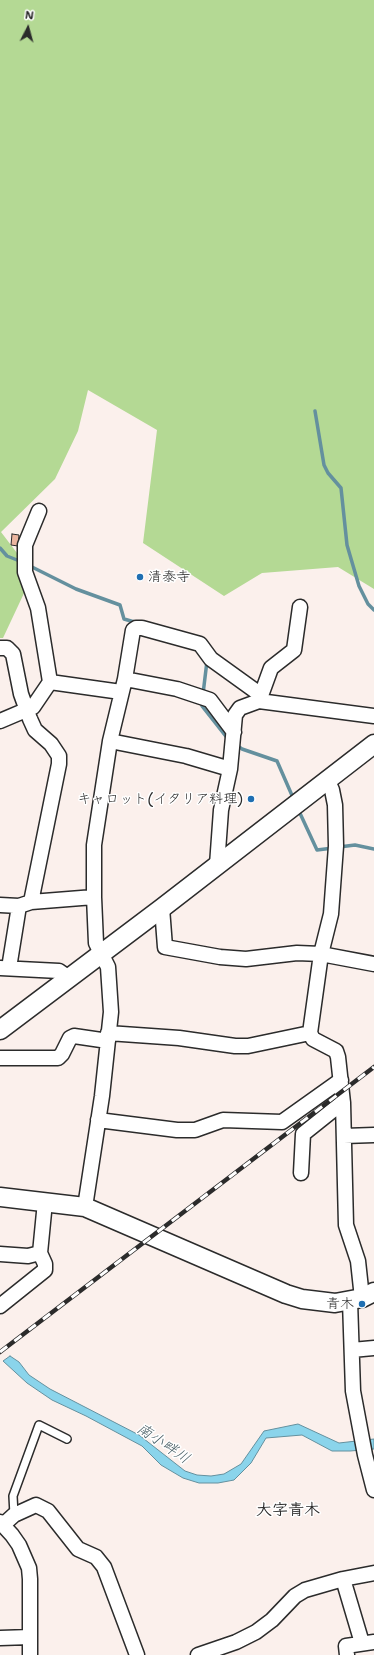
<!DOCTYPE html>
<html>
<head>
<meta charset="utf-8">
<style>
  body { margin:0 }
  #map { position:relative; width:374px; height:1655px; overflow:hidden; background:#fbf0ec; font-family:"Shantell Sans",sans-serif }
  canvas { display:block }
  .north { position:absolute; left:8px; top:8px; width:40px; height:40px; -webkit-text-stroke:3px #fff; paint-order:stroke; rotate:6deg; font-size:11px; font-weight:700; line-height:16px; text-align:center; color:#2b2b2b }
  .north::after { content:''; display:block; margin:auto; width:14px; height:18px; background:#2b2b2b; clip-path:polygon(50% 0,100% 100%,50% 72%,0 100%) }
</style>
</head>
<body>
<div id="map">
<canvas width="374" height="1655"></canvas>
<div class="north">N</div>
</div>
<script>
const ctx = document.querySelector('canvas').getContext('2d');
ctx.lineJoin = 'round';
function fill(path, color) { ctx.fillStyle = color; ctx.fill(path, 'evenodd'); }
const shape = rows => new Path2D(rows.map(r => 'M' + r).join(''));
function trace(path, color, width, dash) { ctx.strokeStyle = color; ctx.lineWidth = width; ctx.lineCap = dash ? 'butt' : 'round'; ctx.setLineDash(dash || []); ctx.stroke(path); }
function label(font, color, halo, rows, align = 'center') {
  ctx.font = font + ' "Shantell Sans","Klee One",sans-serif'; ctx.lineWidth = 3; ctx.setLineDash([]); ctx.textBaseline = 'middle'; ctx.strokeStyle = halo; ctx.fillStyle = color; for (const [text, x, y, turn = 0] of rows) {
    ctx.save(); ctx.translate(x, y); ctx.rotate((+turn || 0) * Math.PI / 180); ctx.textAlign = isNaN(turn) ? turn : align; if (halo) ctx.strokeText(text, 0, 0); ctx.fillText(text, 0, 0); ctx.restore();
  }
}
const green = shape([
  [0,0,374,0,374,589,338,567,262,573,224,596,143,543,157,430,88,390,78,431,55,479,1,532,33,574,3,638,0,638]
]);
const water = shape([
  [10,1356,19,1362,29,1375,50,1389,139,1435,185,1471,197,1475,211,1476,224,1474,241,1464,264,1431,298,1424,339,1443,374,1439,374,1449,350,1451,332,1451,302,1435,266,1438,251,1463,234,1480,218,1483,199,1483,183,1478,161,1465,142,1446,86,1416,52,1400,27,1383,3,1361,10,1356]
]);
const shadow = shape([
  [13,535,22,537,20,546,12,544]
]);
const stream = shape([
  [315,411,324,465,328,473,341,488,347,545,359,586,368,604,374,610],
  [0,548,7,556,22,562],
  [28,565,76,589,120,605,124,619,138,623],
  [203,694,207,661],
  [203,701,202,706,228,739],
  [237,745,242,749,277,761,294,800],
  [298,809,317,850,333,848],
  [339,847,355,845,374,849]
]);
const building = shape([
  [12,534,19,535,18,546,11,545,12,534]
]);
const service = shape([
  [14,1515,13,1496,39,1425,67,1439]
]);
const minor = shape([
  [39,511,25,545,25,572,38,608,50,682,121,692],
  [0,648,7,648,13,654,21,694,30,719,35,730,51,744,59,756,59,764,31,902],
  [125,679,177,689,210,700,234,732],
  [259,701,374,716],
  [0,721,33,707,50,682],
  [110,741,186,756,230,769],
  [327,779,332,790,335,805,336,846,331,914,321,954,310,1033,313,1039,336,1051,338,1057,343,1103,346,1225,358,1261,362,1298],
  [217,865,221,810,230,769,235,715,240,708,259,701,271,668,294,650,300,607],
  [0,905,19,906,31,902,94,897],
  [162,908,165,947,220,957,246,959,297,953,321,954,374,964],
  [0,968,59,971,69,978],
  [9,968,19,906],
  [108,1033,179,1038,235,1046,248,1046,310,1033],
  [0,1058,58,1058,62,1054,70,1038,74,1036,108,1041],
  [98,1120,177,1130,195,1130,223,1120,282,1122,341,1080],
  [344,1136,374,1135],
  [301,1173,303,1134,343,1102],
  [85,1207,102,1096,111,1012,108,967,96,943,94,897,94,845,110,741,125,679,133,630,136,628,142,628,200,644,211,659,261,695],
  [0,1254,28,1256,40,1253],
  [350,1301,353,1391,365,1455,374,1490],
  [0,1306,45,1270,45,1264,40,1253,45,1202],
  [352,1350,374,1348],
  [0,1522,12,1535,19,1545,29,1568,30,1579,30,1655],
  [3,1525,14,1515,36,1505,48,1511,78,1549,96,1557,104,1567,137,1655],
  [343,1579,362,1643],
  [0,1638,30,1637],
  [198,1655,236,1642,256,1632,272,1620,295,1596,305,1590,343,1579,374,1573],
  [347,1655,346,1646,374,1642]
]);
const tertiary = shape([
  [0,1030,162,908,374,744],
  [0,1197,85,1207,286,1294,302,1299,335,1303,362,1298,374,1292]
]);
const rail = shape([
  [0,1352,374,1067]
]);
const markers = [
  [140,577,4,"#1f6fb2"],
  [251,799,4,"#1f6fb2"],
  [362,1304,4,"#1f6fb2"]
];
const poiNames = [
  ["清泰寺",148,577,"left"],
  ["キャロット(イタリア料理)",243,799],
  ["青木",354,1304]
];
const waterNames = [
  ["南小畔川",163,1444,34]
];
const quarterNames = [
  ["大字青木",288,1511]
];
fill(green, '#b4d994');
fill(water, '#8ad4eb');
trace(water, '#64909e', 1);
fill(shadow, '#0003');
trace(stream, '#64909e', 3.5);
fill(building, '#ebb5a0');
trace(building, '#2b2b2b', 1);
trace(service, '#2b2b2b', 10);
trace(minor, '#2b2b2b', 17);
trace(tertiary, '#2b2b2b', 21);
trace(service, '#fff', 7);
trace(minor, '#fff', 14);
trace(tertiary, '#fff', 18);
trace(rail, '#2b2b2b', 4.5);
trace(rail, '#fff', 3, [9]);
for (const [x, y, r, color] of markers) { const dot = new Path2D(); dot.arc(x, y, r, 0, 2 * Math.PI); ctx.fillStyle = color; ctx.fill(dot); trace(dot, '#fff', 1.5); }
label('14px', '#2b2b2b', '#fff', poiNames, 'right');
label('italic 15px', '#485e65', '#fff', waterNames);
label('bold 16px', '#2b2b2b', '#fff', quarterNames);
</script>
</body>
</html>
